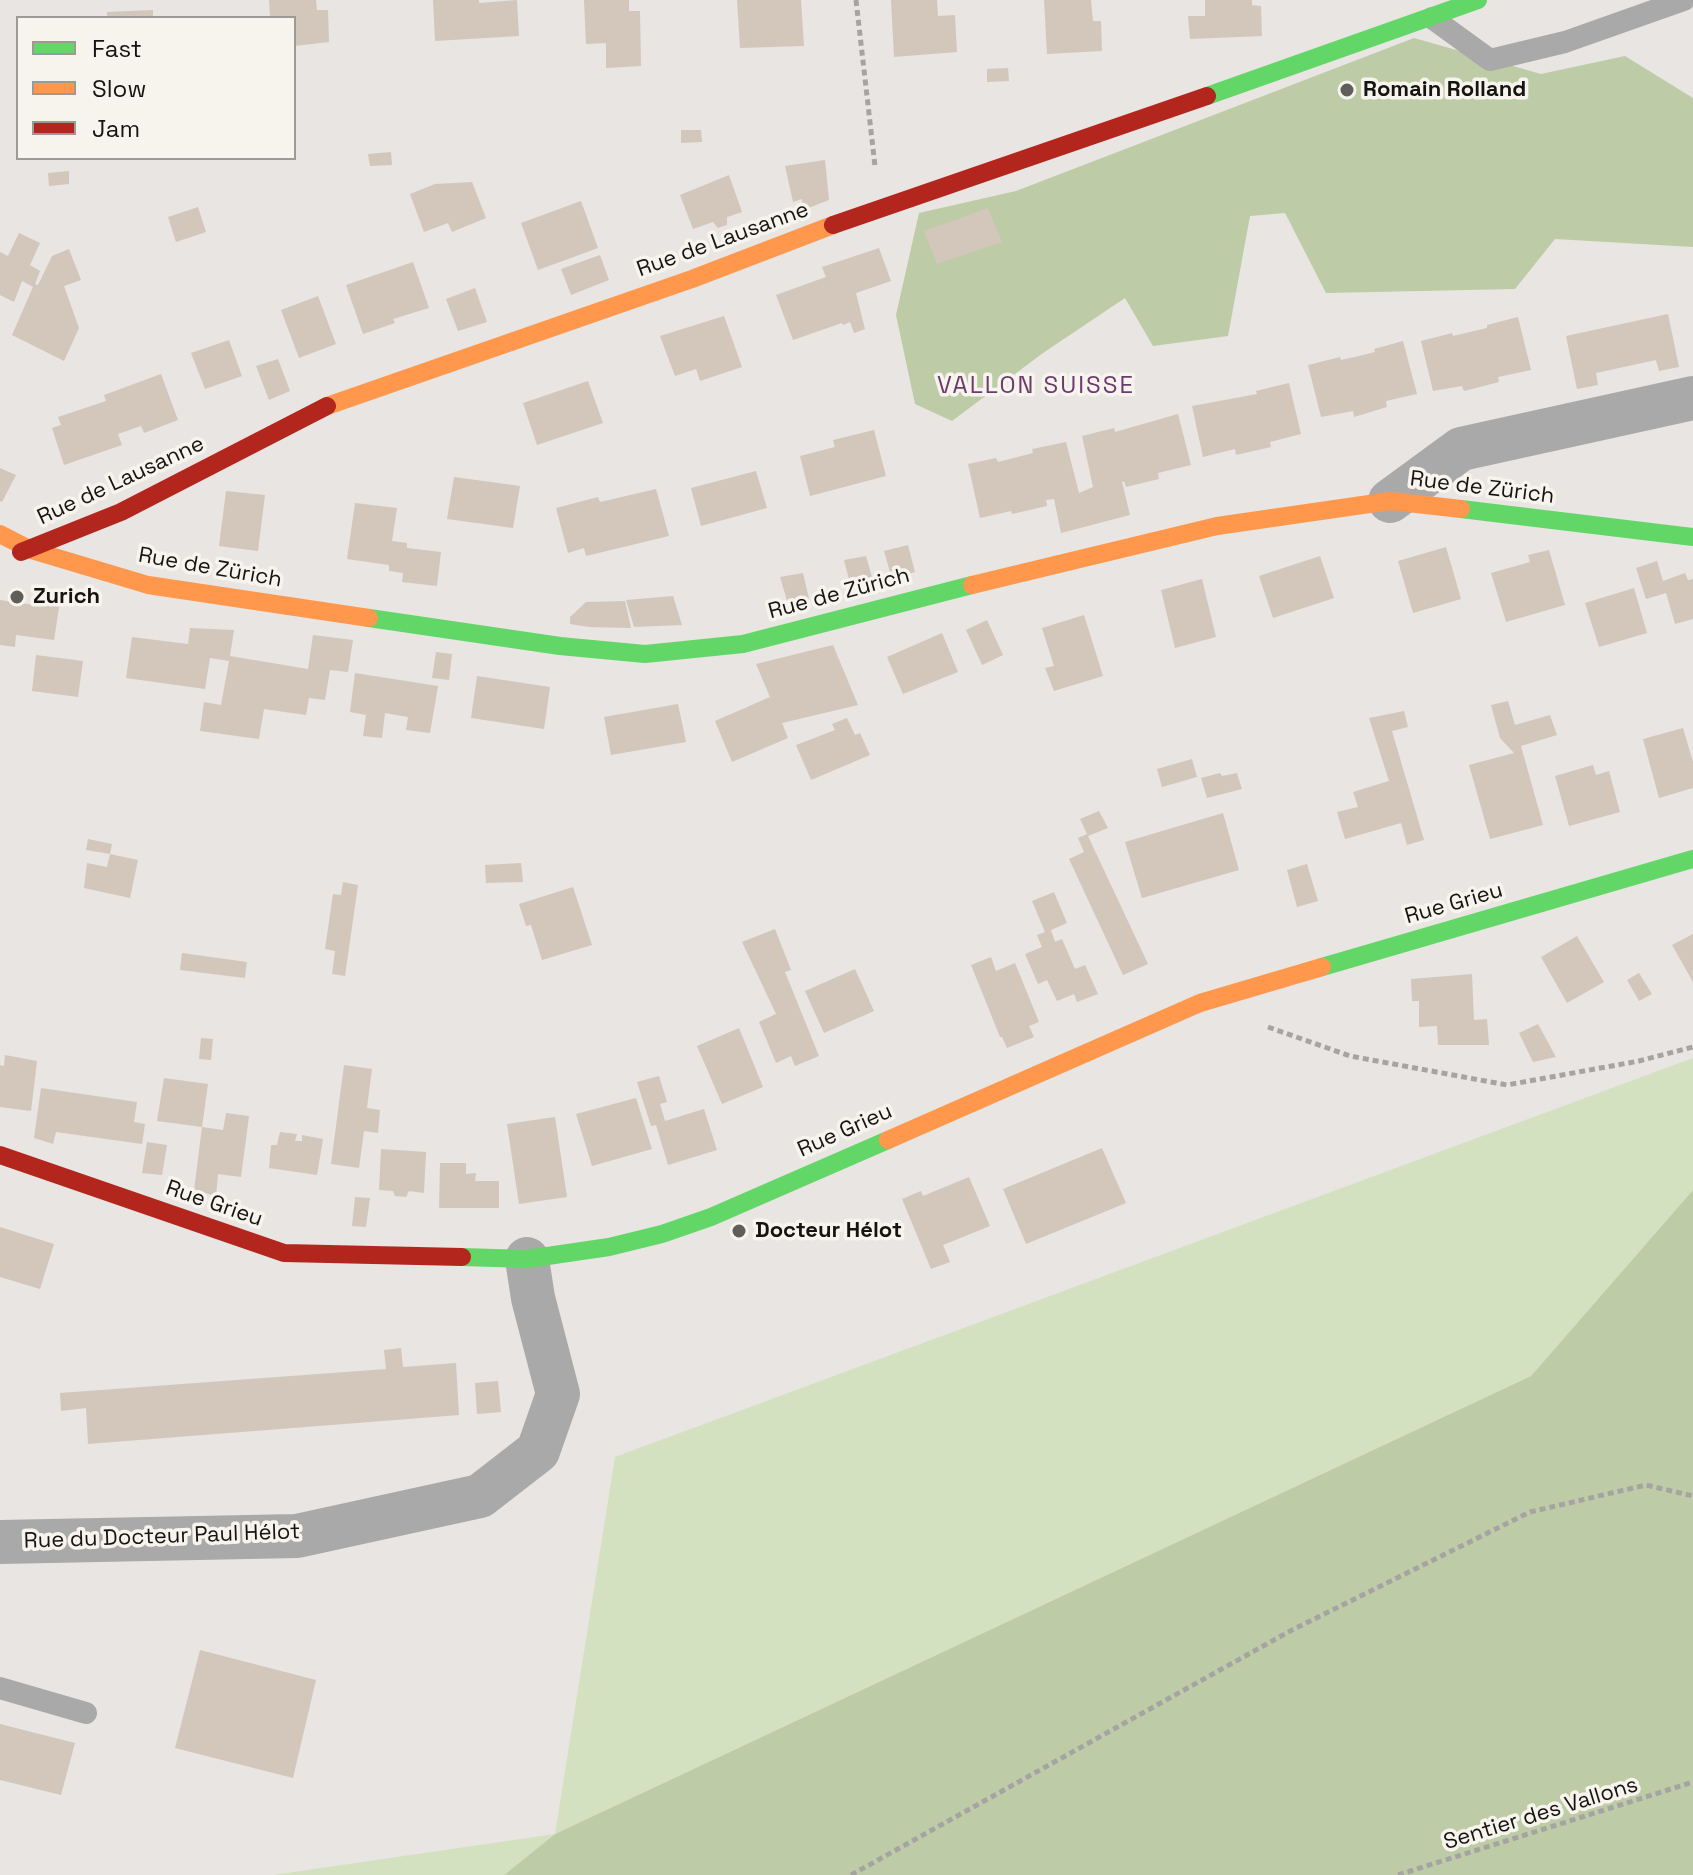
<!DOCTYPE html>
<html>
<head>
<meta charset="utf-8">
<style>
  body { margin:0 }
  #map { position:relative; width:1693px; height:1875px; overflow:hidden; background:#e8e5e2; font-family:"Space Grotesk",sans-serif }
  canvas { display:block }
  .legend { position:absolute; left:16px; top:16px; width:280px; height:144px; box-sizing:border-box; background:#f7f3ed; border:2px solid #9d9a95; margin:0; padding:10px 14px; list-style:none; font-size:24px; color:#161412 }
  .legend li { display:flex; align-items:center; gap:16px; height:40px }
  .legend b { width:40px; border:2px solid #9d9a95 }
</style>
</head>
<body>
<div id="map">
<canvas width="1693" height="1875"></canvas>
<ul class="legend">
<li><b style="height:10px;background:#63d668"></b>Fast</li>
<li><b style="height:10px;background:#ff974d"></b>Slow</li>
<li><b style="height:10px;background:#b3261e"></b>Jam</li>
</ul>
</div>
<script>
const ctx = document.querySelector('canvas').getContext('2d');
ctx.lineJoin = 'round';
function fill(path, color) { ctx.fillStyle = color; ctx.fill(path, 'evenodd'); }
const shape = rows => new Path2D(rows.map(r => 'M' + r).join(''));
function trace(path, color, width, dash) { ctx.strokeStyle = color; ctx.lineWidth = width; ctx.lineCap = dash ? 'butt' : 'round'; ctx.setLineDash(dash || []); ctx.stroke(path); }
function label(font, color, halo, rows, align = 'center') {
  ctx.font = font + ' "Space Grotesk",sans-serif'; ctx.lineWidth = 7; ctx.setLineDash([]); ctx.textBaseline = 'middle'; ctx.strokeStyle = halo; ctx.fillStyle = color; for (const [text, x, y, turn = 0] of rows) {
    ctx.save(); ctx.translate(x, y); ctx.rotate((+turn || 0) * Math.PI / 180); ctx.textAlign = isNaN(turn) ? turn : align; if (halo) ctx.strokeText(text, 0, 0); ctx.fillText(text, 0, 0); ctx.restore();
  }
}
const green = shape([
  [1693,1058,1693,1190,1531,1376,555,1834,504,1875,273,1875,555,1834,615,1457]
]);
const forest = shape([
  [1414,38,1541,74,1625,56,1693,98,1693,247,1555,239,1515,289,1326,293,1285,213,1250,216,1228,336,1153,346,1125,298,1043,353,952,421,915,404,896,315,919,213,1016,191],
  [1693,1190,1693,1875,504,1875,555,1834,1531,1376]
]);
const building = shape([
  [269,0,316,0,317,10,328,10,329,42,294,46,294,18,270,18],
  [433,0,479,0,479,3,517,0,519,36,435,41],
  [584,0,629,0,629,11,640,11,641,66,606,68,606,43,586,44],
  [737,0,801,0,804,46,740,48],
  [891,0,937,0,938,16,955,15,957,52,894,57],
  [1044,0,1091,0,1093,21,1101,21,1102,51,1047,54],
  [1205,0,1252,0,1252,5,1261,6,1262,36,1190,39,1188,16,1205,16],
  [153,10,153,18,107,18,107,12],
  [1008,68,1009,81,987,82,987,69],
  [681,130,701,130,702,142,681,143],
  [391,152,392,165,370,166,368,154],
  [825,160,829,200,803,210,802,199,793,202,785,166],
  [69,171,69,184,49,186,48,173],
  [729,175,742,212,727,217,727,225,718,228,713,222,693,229,680,195],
  [472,182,486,218,452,232,448,223,424,232,410,194,435,184],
  [581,201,598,248,538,270,521,223],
  [198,207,206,232,176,242,168,217],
  [988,208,1002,242,937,264,924,231],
  [19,233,40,243,30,265,40,271,35,284,38,285,52,256,69,249,81,280,64,286,79,328,64,361,12,335,33,287,22,281,14,302,0,295,0,252,8,256],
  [879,248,891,281,856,293,865,329,854,333,850,322,843,325,842,323,793,340,776,295,826,277,822,267],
  [600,255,609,280,571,295,561,269],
  [413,262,429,308,393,319,395,323,363,334,346,285],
  [475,288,487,322,458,331,446,299],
  [318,296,336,344,299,358,281,310],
  [1668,314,1679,367,1659,371,1656,360,1596,373,1598,385,1577,389,1566,336],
  [724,316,742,367,700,381,696,369,675,376,660,336],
  [1518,317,1531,370,1498,377,1499,382,1464,391,1462,386,1433,391,1421,341,1452,333,1453,336,1487,328,1487,325],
  [229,340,242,376,205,389,191,353],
  [1403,341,1417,394,1386,401,1387,407,1354,417,1353,411,1321,417,1308,365,1340,357,1341,360,1359,356,1375,352,1374,349],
  [278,359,290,391,269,400,256,366],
  [161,374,178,420,144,433,141,426,118,434,122,445,64,465,52,428,61,425,58,417,106,401,104,395],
  [588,381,603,423,537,445,523,403],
  [1289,383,1301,434,1270,442,1271,447,1236,455,1235,449,1203,457,1192,406,1257,394,1256,391],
  [1178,414,1191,465,1158,473,1159,479,1126,487,1124,481,1122,482,1130,515,1061,533,1054,499,1046,500,1047,506,1012,514,1011,511,980,518,968,464,996,458,998,462,1033,453,1032,449,1066,442,1079,493,1093,487,1082,436,1114,428,1115,432],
  [874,430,886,476,810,496,800,456,835,447,833,440],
  [0,468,16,475,2,502,0,501],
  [756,471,767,508,701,526,691,488],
  [454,477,520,486,513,528,447,519],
  [656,489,669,536,586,556,584,548,568,553,556,508,598,497,600,502],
  [226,491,265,495,258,551,219,546],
  [355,503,397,508,392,541,407,543,407,548,441,552,437,586,402,582,403,573,389,571,389,565,347,559],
  [908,545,915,572,892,579,884,551],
  [1446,547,1461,599,1413,613,1398,561],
  [1549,550,1565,605,1506,622,1491,573,1530,562,1528,555],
  [866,556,874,584,852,591,844,560],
  [1320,556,1334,598,1273,618,1259,576],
  [1657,561,1663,581,1685,573,1688,580,1693,579,1693,619,1675,624,1666,593,1646,599,1636,568],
  [803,573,810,603,789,607,780,577],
  [1202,579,1216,637,1175,648,1161,590],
  [1634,588,1647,633,1599,647,1585,603],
  [673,596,682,625,634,627,626,600],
  [42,599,60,601,54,640,16,635,15,647,0,645,0,600,41,606],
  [625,601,631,628,589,627,570,624,570,617,586,602],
  [1084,615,1103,676,1054,691,1045,668,1054,666,1042,628],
  [987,620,1003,655,982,665,966,630],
  [190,628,234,630,230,656,308,669,313,635,353,640,348,672,330,670,325,700,309,698,306,715,264,709,259,739,200,731,204,702,221,705,229,661,210,658,205,689,126,678,132,637,188,644],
  [942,633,958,672,903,694,887,657],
  [833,645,858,705,782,723,788,738,732,762,715,721,770,697,756,664],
  [436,652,452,654,449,680,432,678],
  [36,655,83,661,78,697,32,691],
  [355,673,438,686,430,733,406,730,408,717,385,713,382,738,363,736,366,715,350,712],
  [477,676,550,687,544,729,471,718],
  [1508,701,1515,725,1550,715,1557,735,1521,746,1543,825,1490,839,1469,765,1514,753,1500,738,1491,705],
  [678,704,686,742,611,755,604,717],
  [1404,711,1408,727,1392,731,1424,840,1407,845,1401,823,1345,839,1337,812,1358,807,1353,792,1389,781,1369,718],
  [847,718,855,735,860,733,870,755,811,780,796,745,835,730,832,724],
  [1683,728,1693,762,1693,788,1659,798,1643,739],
  [1192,759,1197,777,1162,787,1157,769],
  [1593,765,1596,775,1609,771,1620,812,1569,826,1555,776],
  [1220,773,1222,776,1237,773,1242,789,1207,798,1201,778],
  [1099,811,1108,828,1088,836,1148,964,1123,975,1069,859,1084,852,1078,838,1087,834,1080,819],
  [1223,813,1239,870,1142,898,1125,842],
  [88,839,112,844,110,854,86,850],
  [110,854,138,860,130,898,84,888,87,863,107,867],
  [521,863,523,882,486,883,485,865],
  [1307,864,1318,901,1297,907,1287,870],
  [343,882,358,885,345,976,332,974,335,951,325,949,333,894,341,895],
  [573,887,592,945,542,960,531,925,526,926,519,904],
  [1054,892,1067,923,1051,930,1055,942,1062,939,1075,969,1085,965,1098,994,1077,1002,1074,994,1057,1001,1047,980,1038,984,1025,954,1042,947,1037,935,1045,932,1032,901],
  [775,929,791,970,785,972,819,1056,795,1066,791,1056,776,1063,759,1022,776,1014,742,942],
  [1693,934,1693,982,1672,945],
  [1577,936,1604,982,1567,1003,1541,957],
  [182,953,247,962,245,978,180,970],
  [991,957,996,971,1015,963,1039,1022,1029,1026,1034,1037,1007,1048,1002,1037,1000,1037,971,965],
  [855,969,874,1011,824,1033,805,991],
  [1639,973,1652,994,1639,1001,1627,980],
  [1472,974,1474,1020,1487,1019,1489,1045,1438,1045,1437,1026,1419,1027,1419,1001,1412,1001,1411,979],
  [1538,1024,1556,1057,1533,1062,1519,1033],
  [739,1028,763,1087,722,1104,697,1046],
  [201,1038,213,1039,211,1060,199,1059],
  [5,1055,37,1061,31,1111,0,1107,0,1065,4,1066],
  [344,1065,372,1069,367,1108,380,1110,378,1133,364,1131,359,1168,331,1164],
  [659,1076,667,1102,660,1104,665,1121,704,1109,717,1150,668,1165,656,1125,651,1126,637,1082],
  [164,1078,208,1084,202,1127,223,1130,226,1113,249,1116,241,1177,218,1174,216,1196,194,1190,202,1127,157,1121],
  [41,1088,137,1102,134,1122,145,1124,142,1144,56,1132,53,1144,34,1138],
  [636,1098,652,1149,592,1166,576,1114],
  [555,1117,567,1197,519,1204,507,1124],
  [280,1132,297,1134,295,1141,302,1141,302,1135,323,1139,317,1175,269,1168,271,1145,277,1145],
  [147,1142,167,1145,162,1175,142,1173],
  [1102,1148,1126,1203,1026,1244,1003,1189],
  [381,1149,426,1152,424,1193,409,1191,406,1197,395,1196,393,1191,379,1190],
  [440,1163,466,1163,466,1174,476,1173,475,1181,499,1181,499,1208,439,1208],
  [969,1177,990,1226,943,1245,950,1262,931,1269,902,1199,921,1191,923,1196],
  [355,1197,370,1198,366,1227,352,1226],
  [0,1227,54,1244,40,1289,0,1277],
  [401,1348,403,1367,456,1363,459,1415,88,1444,86,1408,61,1411,60,1393,386,1369,384,1350],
  [498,1381,501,1412,477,1414,475,1383],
  [200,1650,316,1680,293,1778,175,1748],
  [0,1724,75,1743,61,1795,0,1780]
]);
const path = shape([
  [856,0,875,166],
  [1268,1027,1350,1056,1507,1085,1639,1061,1693,1047],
  [851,1875,1292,1630,1530,1512,1646,1485,1693,1496],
  [1398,1875,1693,1782]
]);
const lane = shape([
  [1432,18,1490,60,1565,42,1684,0],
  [0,1688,86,1713]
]);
const street = shape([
  [1390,501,1461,449,1693,398],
  [0,1542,297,1536,480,1496,538,1451,558,1394,533,1298,527,1259]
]);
const fast = shape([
  [1207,96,1478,0],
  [1461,509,1693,537],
  [369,618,560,646,645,654,743,644,972,585],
  [1322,967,1693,859],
  [462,1257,527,1259,609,1247,662,1234,711,1217,888,1140]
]);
const slow = shape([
  [327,406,692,279,833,225],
  [0,534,31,550,148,585,369,618],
  [972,585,1217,526,1390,501,1461,509],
  [888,1140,1200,1003,1322,967]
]);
const jam = shape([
  [833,225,1207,96],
  [21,552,121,512,327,406],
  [0,1155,284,1253,462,1257]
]);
const markers = [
  [1347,90,8,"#605d5b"],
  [17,597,8,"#605d5b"],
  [739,1231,8,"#605d5b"]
];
const poiNames = [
  ["Romain Rolland",1363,90],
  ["Zurich",33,597],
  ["Docteur Hélot",755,1231]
];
const streetNames = [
  ["Rue de Lausanne",723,240,-20],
  ["Rue de Lausanne",121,481,-25],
  ["Rue de Zürich",1482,488,7],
  ["Rue de Zürich",210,568,10],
  ["Rue de Zürich",839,594,-15],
  ["Rue Grieu",1454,904,-16],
  ["Rue Grieu",845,1131,-24],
  ["Rue Grieu",214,1204,19],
  ["Rue du Docteur Paul Hélot",162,1537,-2],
  ["Sentier des Vallons",1541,1814,-17]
];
const neighbourhoodNames = [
  ["VALLON SUISSE",1036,386]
];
fill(green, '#d4e1c1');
fill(forest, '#bdcca6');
fill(building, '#d2c7ba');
trace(path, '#a6a4a3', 5, [6, 4]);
trace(lane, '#a8a9a8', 22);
trace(street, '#a8a9a8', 44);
trace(fast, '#63d668', 18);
trace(slow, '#ff974d', 18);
trace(jam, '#b3261e', 18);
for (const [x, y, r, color] of markers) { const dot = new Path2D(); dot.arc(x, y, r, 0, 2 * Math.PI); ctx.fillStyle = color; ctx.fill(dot); trace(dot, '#f7f3ed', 3); }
label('bold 22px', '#161412', '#f7f3ed', poiNames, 'left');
label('22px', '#161412', '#f7f3ed', streetNames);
ctx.letterSpacing = '2px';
label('24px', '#6c3a6d', '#f7f3ed', neighbourhoodNames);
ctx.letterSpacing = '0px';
</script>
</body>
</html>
